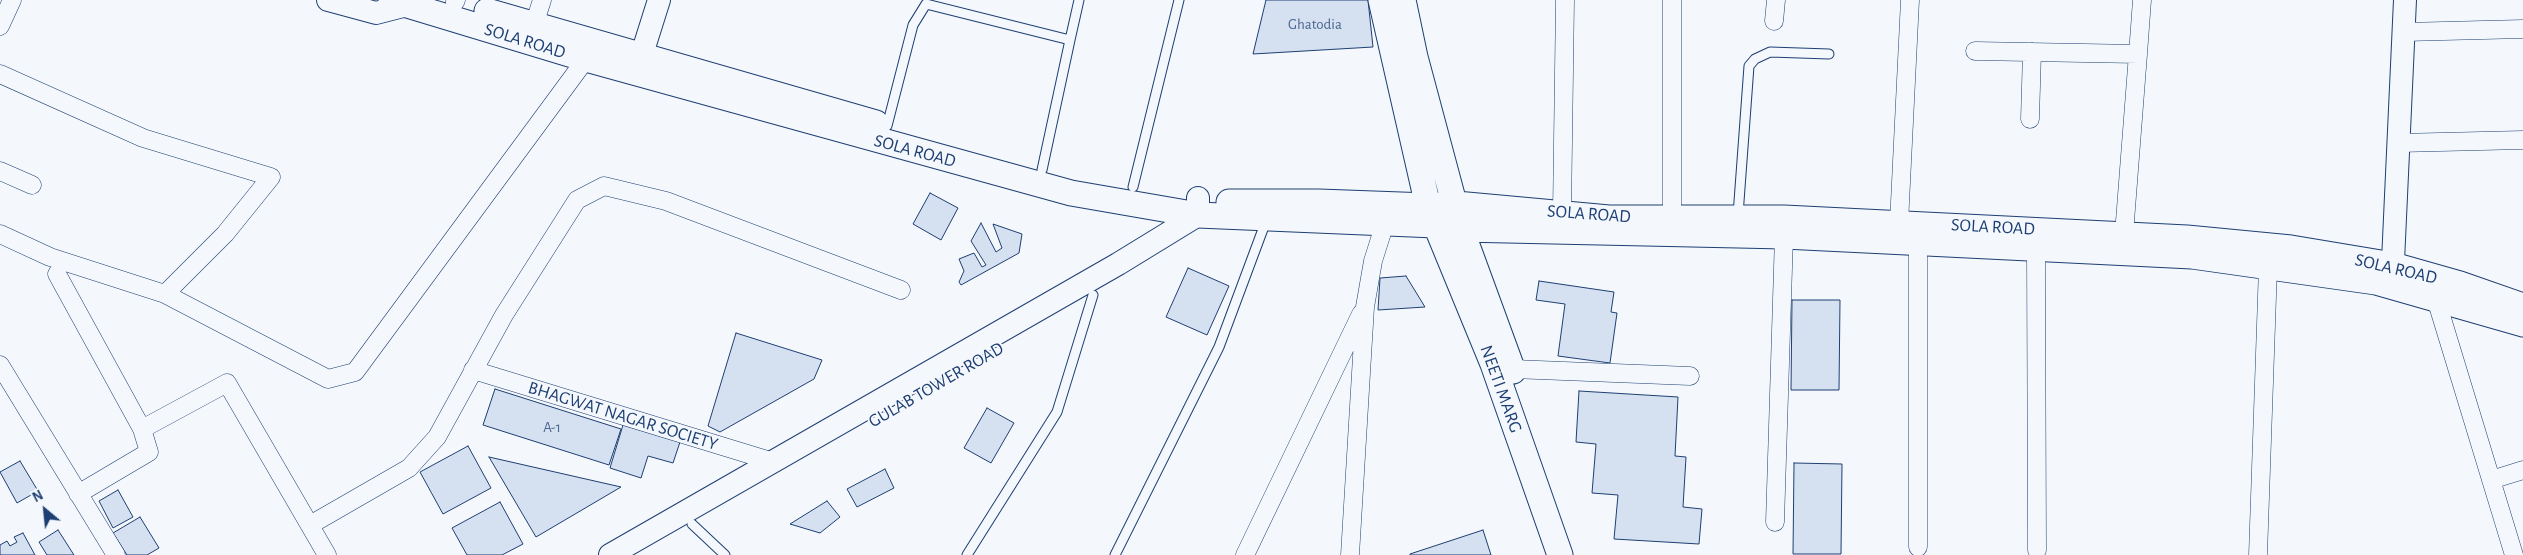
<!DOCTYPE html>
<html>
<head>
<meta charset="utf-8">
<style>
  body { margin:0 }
  #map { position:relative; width:2523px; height:555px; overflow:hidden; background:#f4f7fb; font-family:"Alegreya Sans",sans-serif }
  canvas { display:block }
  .north { position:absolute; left:20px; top:485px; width:50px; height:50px; -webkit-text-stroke:4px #f4f7fb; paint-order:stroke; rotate:332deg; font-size:14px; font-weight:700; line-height:20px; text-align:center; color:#1d3f73 }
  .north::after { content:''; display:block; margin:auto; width:18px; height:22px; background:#1d3f73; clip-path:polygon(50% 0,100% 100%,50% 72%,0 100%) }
</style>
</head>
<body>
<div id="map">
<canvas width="2523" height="555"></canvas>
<div class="north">N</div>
</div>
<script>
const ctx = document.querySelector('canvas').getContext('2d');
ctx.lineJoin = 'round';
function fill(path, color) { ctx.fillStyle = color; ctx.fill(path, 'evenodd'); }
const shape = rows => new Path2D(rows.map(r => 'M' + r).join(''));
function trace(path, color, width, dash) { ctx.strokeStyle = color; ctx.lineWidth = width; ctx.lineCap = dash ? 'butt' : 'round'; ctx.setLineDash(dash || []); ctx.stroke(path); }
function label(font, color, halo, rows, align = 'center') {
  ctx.font = font + ' "Alegreya Sans",sans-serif'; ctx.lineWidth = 4; ctx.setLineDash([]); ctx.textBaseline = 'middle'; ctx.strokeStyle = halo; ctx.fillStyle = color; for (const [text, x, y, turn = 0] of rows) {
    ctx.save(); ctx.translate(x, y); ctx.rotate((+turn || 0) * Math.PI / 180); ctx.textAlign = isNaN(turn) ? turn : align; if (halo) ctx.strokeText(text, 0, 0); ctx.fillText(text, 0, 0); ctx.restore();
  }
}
const building = shape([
  [1266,0,1368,0,1373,47,1253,54,1266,0],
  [930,193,958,208,941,240,913,224,930,193],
  [981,223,996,252,1002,248,993,224,1022,234,1019,253,961,285,959,282,964,271,959,259,974,253,982,267,986,265,971,241,981,223],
  [1188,268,1229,286,1207,335,1166,317,1188,268],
  [1406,276,1425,307,1378,310,1380,278,1406,276],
  [1539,281,1614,292,1611,312,1617,313,1610,363,1558,356,1565,304,1536,300,1539,281],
  [1792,300,1840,300,1839,390,1791,390,1792,300],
  [736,333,822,360,814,379,720,432,708,426,736,333],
  [495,389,621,429,609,465,483,425,495,389],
  [1579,391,1678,397,1675,456,1686,457,1683,507,1702,509,1699,544,1614,539,1618,495,1592,493,1596,444,1576,442,1579,391],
  [987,408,1014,423,991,463,964,448,987,408],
  [623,425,680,442,673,463,648,456,641,478,610,468,623,425],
  [468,446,491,488,443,514,420,472,468,446],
  [489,457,621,487,536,537,489,457],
  [20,461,38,491,17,503,0,472,20,461],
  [1794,463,1842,464,1841,554,1793,554,1794,463],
  [885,469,894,488,857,507,847,489,885,469],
  [118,490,133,517,113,528,99,501,118,490],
  [827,501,840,517,820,533,790,524,827,501],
  [500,502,523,544,502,555,467,555,452,528,500,502],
  [140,517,159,548,147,555,127,555,113,533,140,517],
  [58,530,74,555,47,555,39,542,58,530],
  [1483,530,1491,555,1410,555,1410,554,1483,530],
  [23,533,35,555,0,555,0,545,7,541,10,546,17,542,14,537,23,533]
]);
const service = shape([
  [1070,40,1079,0],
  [887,126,913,25,926,4,1070,40,1042,170],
  [1133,187,1179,0],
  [1738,215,1749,66,1755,59,1770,52,1829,54],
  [692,524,725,555],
  [967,555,1057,412,1093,295],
  [1115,555,1219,347,1266,221]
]);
const minor = shape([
  [455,2,456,0],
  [1774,21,1776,0],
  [534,25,542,0],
  [0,26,12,0],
  [2404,32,2523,29],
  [1975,51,2138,54,2142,0],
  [0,74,143,138,271,177,225,234,165,294],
  [2030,119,2032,52],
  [2398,143,2523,140],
  [0,171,32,185],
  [1562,213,1565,0],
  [1672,218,1672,0],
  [1899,223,1910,0],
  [0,234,50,257,165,294,328,379,355,372,586,59],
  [2124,234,2138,54],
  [1918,242,1918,547],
  [2036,248,2037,550],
  [57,274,142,429],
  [2436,299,2514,555],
  [0,365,116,555],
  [1513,369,1690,376],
  [473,370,774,462],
  [2491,480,2523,470],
  [78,494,149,452,142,429,227,383,327,555],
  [1775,522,1784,236],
  [310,525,409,468,437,437,504,315,577,200,604,186,666,201,901,290],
  [1245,555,1361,314],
  [1350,555,1365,307,1373,261,1385,223],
  [2258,555,2268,267]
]);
const tertiary = shape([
  [328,0,376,13,407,5],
  [636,73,659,0],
  [2392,283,2405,0],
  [610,555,1118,264,1198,215,1198,198]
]);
const secondary = shape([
  [391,0,586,59,1071,193,1198,215,1435,225,1461,229,1784,236,2192,256,2376,282,2523,324],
  [1381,0,1428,206,1493,364,1560,555],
  [1403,0,1415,57,1461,229,1513,371],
  [487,11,876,123],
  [1229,202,1319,202,1428,206,1456,204,1609,218,1784,218,2187,238,2291,248,2393,265,2460,284,2523,306]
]);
const numberNames = [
  ["Ghatodia",1315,24],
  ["A-1",552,427]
];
const streetNames = [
  ["SOLA ROAD",525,41,17],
  ["SOLA ROAD",915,151,15],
  ["SOLA ROAD",1589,214,4],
  ["SOLA ROAD",1993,227,3],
  ["SOLA ROAD",2396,269,13],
  ["GULAB TOWER ROAD",936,385,-30],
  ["NEETI MARG",1501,389,70],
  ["BHAGWAT NAGAR SOCIETY",623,416,17]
];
fill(building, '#d5e0f0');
trace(building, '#1d3f73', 1);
trace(service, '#1d3f73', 11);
trace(minor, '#1d3f73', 19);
trace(tertiary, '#1d3f73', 24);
trace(secondary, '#1d3f73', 27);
trace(service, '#f4f7fb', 9);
trace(minor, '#f4f7fb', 18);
trace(tertiary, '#f4f7fb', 22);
trace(secondary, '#f4f7fb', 25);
label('15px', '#4b6792', null, numberNames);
label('18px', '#1d3f73', '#f4f7fb', streetNames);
</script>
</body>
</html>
